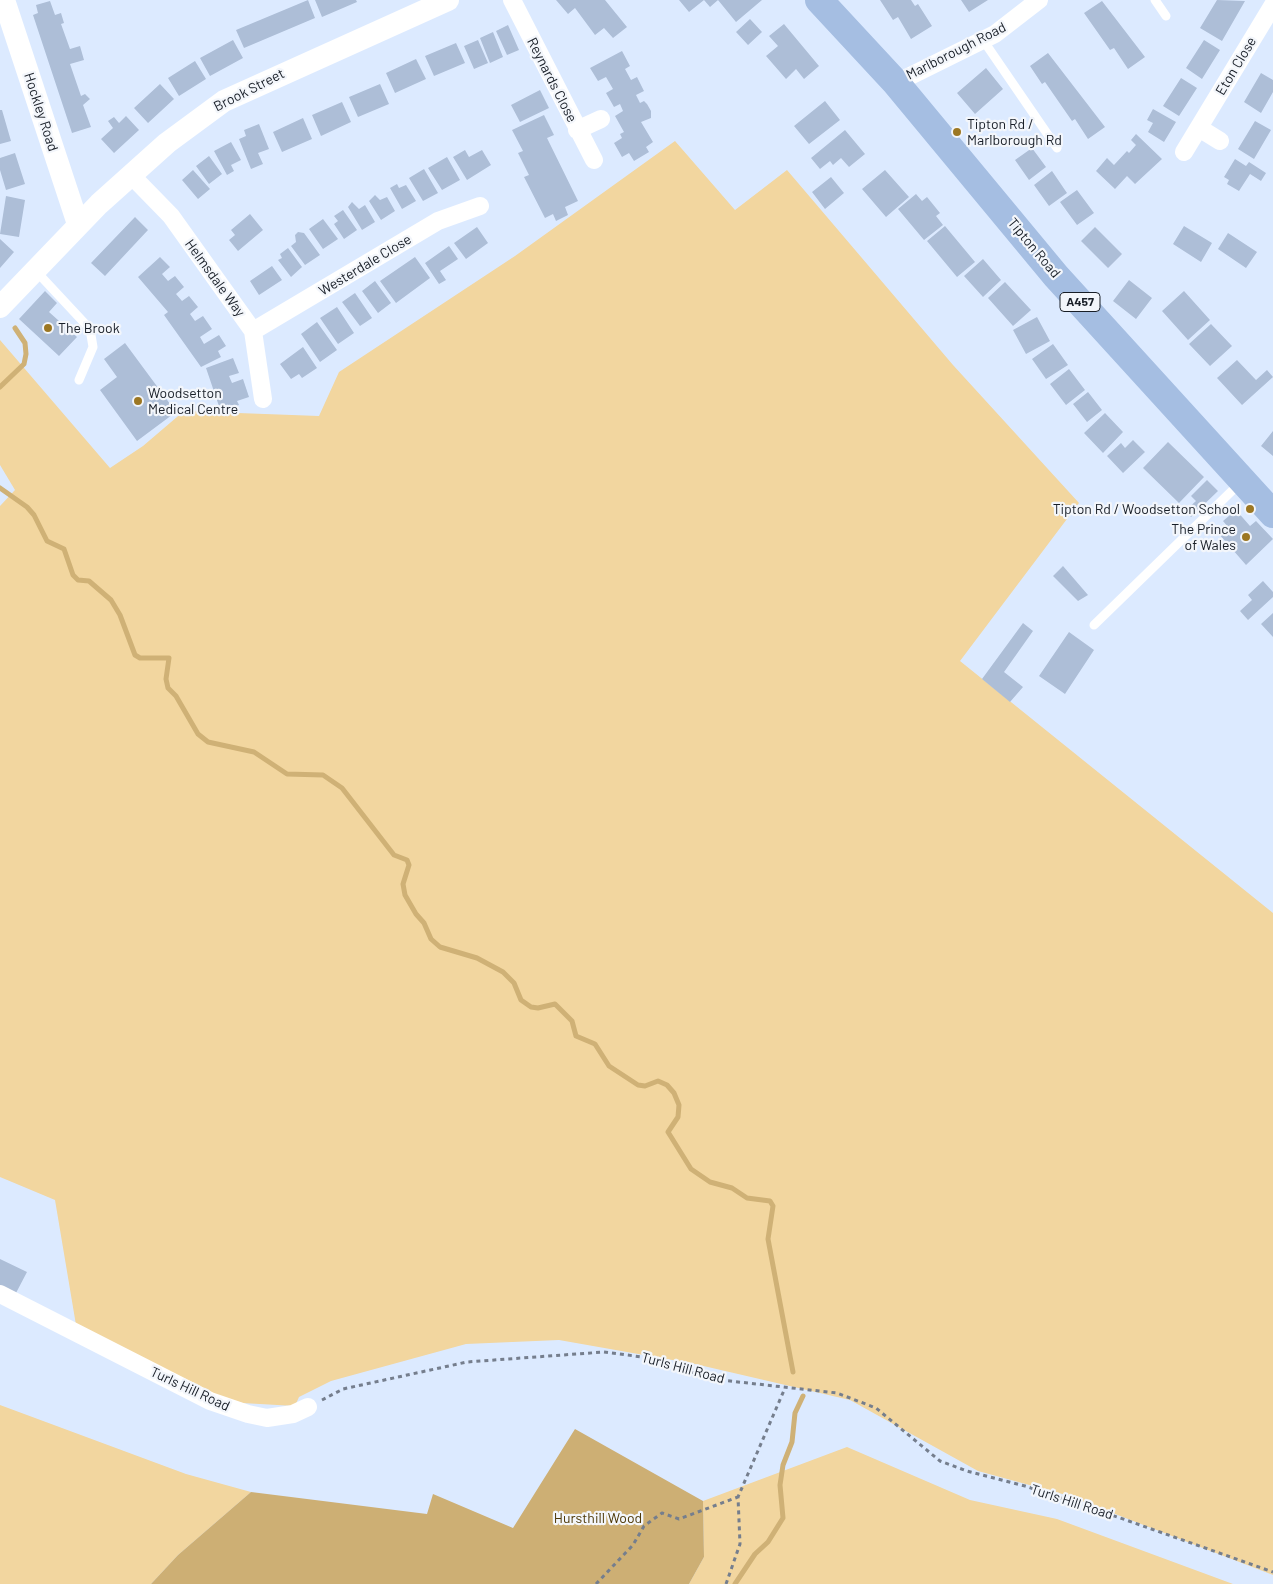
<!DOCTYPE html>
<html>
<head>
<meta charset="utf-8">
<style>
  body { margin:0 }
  canvas { display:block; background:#dceaff }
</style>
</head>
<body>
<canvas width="1273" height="1584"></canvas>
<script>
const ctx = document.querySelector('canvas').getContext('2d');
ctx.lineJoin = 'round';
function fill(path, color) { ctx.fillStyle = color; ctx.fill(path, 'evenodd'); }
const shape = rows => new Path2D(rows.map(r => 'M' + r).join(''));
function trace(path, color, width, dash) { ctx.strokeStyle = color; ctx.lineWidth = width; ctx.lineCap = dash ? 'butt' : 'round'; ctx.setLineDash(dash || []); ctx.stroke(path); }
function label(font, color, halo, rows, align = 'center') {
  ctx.font = font + ' Barlow,sans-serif'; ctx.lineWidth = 4.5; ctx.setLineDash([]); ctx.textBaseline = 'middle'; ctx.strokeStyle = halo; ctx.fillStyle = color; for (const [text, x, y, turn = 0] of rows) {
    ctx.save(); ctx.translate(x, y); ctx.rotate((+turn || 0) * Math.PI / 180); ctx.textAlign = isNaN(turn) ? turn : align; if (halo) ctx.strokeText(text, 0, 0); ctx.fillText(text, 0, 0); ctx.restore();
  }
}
const green = shape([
  [675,141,735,210,787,170,953,365,1079,503,960,661,1273,913,1273,1575,1066,1495,978,1471,850,1400,695,1364,559,1340,466,1344,331,1381,299,1397,295,1406,242,1403,205,1392,76,1325,55,1200,0,1177,0,506,15,490,0,465,0,340,110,468,143,446,184,411,319,416,339,372,515,256],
  [0,1405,186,1474,251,1492,178,1555,151,1584,0,1584],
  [847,1447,970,1500,1057,1519,1233,1584,689,1584,704,1557,703,1501]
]);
const forest = shape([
  [575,1429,703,1501,704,1557,689,1584,151,1584,178,1555,251,1492,427,1514,433,1494,513,1528]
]);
const stream = shape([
  [0,387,24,364,26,354,25,343,15,328],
  [0,488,27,507,34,515,47,541,64,549,73,575,78,580,89,581,111,600,120,615,135,655,140,658,169,658,166,679,168,688,176,696,198,734,208,742,254,752,287,774,323,775,342,788,394,855,407,860,409,865,403,884,405,895,416,914,424,923,431,939,440,947,477,958,503,972,514,983,521,1000,531,1007,538,1008,555,1004,572,1021,576,1036,595,1044,609,1066,638,1085,645,1086,658,1081,667,1085,674,1093,679,1105,678,1117,668,1132,691,1169,710,1182,732,1188,747,1198,770,1201,773,1206,768,1239,793,1372],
  [735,1584,755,1554,768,1542,783,1518,780,1485,783,1465,792,1442,795,1413,803,1396]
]);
const building = shape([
  [308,0,315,18,244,48,236,30],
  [315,0,356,0,357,2,322,17],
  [556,0,605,0,627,27,613,38,604,28,595,35,575,8,568,14],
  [679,0,704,0,689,12],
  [704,0,762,0,736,22,718,0,710,7],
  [880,0,911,0,915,6,918,4,932,26,911,39,898,17,893,20],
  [961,0,988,0,969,12],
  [1217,0,1245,1,1222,41,1200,28],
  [50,1,55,15,61,13,64,23,61,24,70,49,80,46,84,60,70,64,81,96,85,94,90,99,83,105,91,127,72,133,33,15,38,13,36,5],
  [1102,1,1145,57,1128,69,1114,48,1110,50,1084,13],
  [750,19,762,32,748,45,736,32],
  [784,24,819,66,804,79,796,69,786,79,766,56,778,46,769,36],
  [508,25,519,50,507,55,496,31],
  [493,32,503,57,490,63,480,38],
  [233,40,243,58,210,76,200,58],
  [478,40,488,63,474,69,464,46],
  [1204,40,1220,50,1202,79,1186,68],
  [456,43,465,63,434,76,425,56],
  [622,51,630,66,625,69,631,80,637,77,644,91,636,95,640,103,644,101,647,104,651,111,651,118,641,122,653,142,646,147,649,152,634,161,629,153,622,157,614,143,622,138,620,134,624,132,615,116,623,111,620,104,614,107,606,93,613,89,606,77,598,81,590,68],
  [1048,53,1105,127,1088,139,1075,119,1072,121,1045,82,1042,84,1030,66],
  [416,59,426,79,395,93,386,73],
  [195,61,206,79,179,96,168,78],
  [986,68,1003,89,975,114,957,93],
  [1261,73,1273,80,1273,92,1261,113,1244,102],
  [1181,78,1197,88,1179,116,1163,106],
  [160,84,174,99,148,123,134,108],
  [380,84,389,104,358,117,349,97],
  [540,90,549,108,520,122,511,105],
  [825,101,840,120,809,144,794,126],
  [342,102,351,122,321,136,312,115],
  [1153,109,1176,122,1164,142,1148,132,1153,123,1147,120],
  [0,110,2,110,11,141,0,144],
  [544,115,554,135,547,138,578,201,565,207,568,215,556,221,553,214,545,218,524,177,529,175,518,153,523,151,512,130],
  [126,116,139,130,114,153,101,139,113,128,108,121,114,117,119,123],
  [303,118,312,139,282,152,273,132],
  [1255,121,1271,130,1254,159,1238,149],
  [259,124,269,149,258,153,263,164,251,169,239,139,246,136,244,130],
  [845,130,865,154,849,167,841,158,833,165,830,161,820,169,811,158],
  [1136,134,1162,159,1135,184,1127,176,1115,189,1096,171,1107,158,1114,165,1127,151,1129,153,1136,145,1131,140],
  [231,142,241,160,231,165,234,171,227,175,214,151],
  [1032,148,1046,167,1029,180,1015,160],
  [465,150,469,157,482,150,491,165,467,180,453,157],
  [15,153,25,184,6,190,0,170,0,158],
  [209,156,222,174,209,184,196,166],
  [447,157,460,180,442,190,428,168],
  [1235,159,1246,166,1249,162,1266,173,1261,181,1250,174,1239,191,1227,184,1229,180,1224,177],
  [424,169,438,193,423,201,409,178],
  [193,170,210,189,198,199,182,180],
  [885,170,909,197,886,217,862,189],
  [1052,171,1067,193,1049,206,1034,185],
  [831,177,844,193,825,209,812,192],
  [397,184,399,188,406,185,416,201,402,209,390,188],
  [1077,190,1094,213,1077,225,1060,202],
  [916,194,922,201,927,197,940,213,936,216,943,225,924,240,898,209],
  [375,195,380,200,387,197,395,211,381,220,369,201],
  [6,196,25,200,19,237,0,234],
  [352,202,359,209,365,205,375,222,362,230,348,207],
  [343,210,357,230,344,239,334,224,338,221,334,216],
  [250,214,263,230,238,251,229,240,235,235,231,230],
  [135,217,148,230,105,276,91,263],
  [323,219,338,239,323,249,309,229],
  [945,226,975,262,957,277,927,241],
  [1184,226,1212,243,1201,262,1173,244],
  [477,227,488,243,466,259,454,243],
  [1095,227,1122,254,1108,268,1081,241],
  [298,232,304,233,320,255,305,265,291,246,296,242,295,235],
  [1228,233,1257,252,1246,268,1218,249],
  [0,239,14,252,0,268],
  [449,246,458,259,440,271,446,280,439,284,425,263],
  [288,248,302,267,291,277,278,260,282,258,280,254],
  [160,257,170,267,162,274,168,281,175,276,184,287,176,294,182,301,189,296,198,307,190,314,195,321,203,316,212,329,200,337,204,344,219,335,226,346,218,351,221,357,201,367,164,315,168,312,138,277],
  [415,257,430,278,396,303,380,281],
  [983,259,1001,280,983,297,964,276],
  [272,266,282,280,259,295,250,281],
  [1129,280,1152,298,1136,319,1113,301],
  [375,281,391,303,378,313,362,291],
  [1005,282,1031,310,1013,326,988,298],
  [45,291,57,303,49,312,77,337,59,356,19,319],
  [1184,291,1210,320,1188,340,1162,311],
  [355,293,372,318,360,326,342,302],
  [337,307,354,333,338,344,320,318],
  [1037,317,1050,341,1026,354,1013,330],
  [317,322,337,350,320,362,301,334],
  [1211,324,1232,346,1210,366,1189,344],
  [125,343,176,412,137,441,100,390,117,377,104,359],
  [1053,344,1068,365,1046,379,1032,359],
  [303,347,317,368,302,378,299,374,291,379,280,364],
  [233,358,239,373,229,376,232,383,243,379,249,397,237,401,239,405,221,412,206,368],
  [1237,360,1256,380,1267,370,1273,377,1242,405,1217,378],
  [1069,369,1085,390,1066,405,1050,384],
  [1088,392,1102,410,1087,422,1073,404],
  [1105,413,1123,432,1103,453,1084,433],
  [1273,431,1273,456,1261,446],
  [1133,440,1145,452,1123,473,1107,456,1121,443,1125,448],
  [1168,442,1204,477,1179,503,1143,468],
  [1207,480,1218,491,1191,517,1185,511,1196,501,1191,496],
  [1236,510,1250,526,1256,521,1273,539,1246,565,1219,534,1228,527,1223,521],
  [1063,566,1088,595,1078,601,1053,576],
  [1263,581,1273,592,1273,597,1248,620,1240,611,1252,600,1248,595],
  [1273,613,1273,637,1261,624],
  [1023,623,1033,631,1004,672,1023,687,1010,702,982,679],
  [1069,632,1094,650,1065,694,1039,676],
  [0,1259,27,1272,16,1293,0,1285]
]);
const path = shape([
  [322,1400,343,1389,467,1362,604,1352,650,1358,712,1379,837,1393,876,1408,940,1461,967,1471,1025,1486,1126,1520,1273,1572],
  [596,1584,633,1545,644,1526,662,1513,679,1519,738,1497],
  [726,1584,740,1544,738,1497,785,1388]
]);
const service = shape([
  [1155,0,1166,16],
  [983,40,1057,148],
  [35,270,90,329,93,347,79,380],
  [1094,625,1241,482]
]);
const minor = shape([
  [512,0,594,160],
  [896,83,995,34,1039,0],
  [1199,128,1220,141],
  [577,130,601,119],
  [1184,152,1273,5],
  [131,175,171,216,253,331,263,399],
  [253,331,438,221,480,206],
  [0,1294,210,1401,248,1414,267,1418,293,1414,308,1407]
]);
const tertiary = shape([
  [4,0,78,224],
  [0,307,99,204,167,143,224,101,448,0]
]);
const primary = shape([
  [819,0,896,83,1056,276,1273,514]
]);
const markers = [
  [957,132,5,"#9c7723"],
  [48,328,5,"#9c7723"],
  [138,401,5,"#9c7723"],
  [1250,509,5,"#9c7723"],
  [1246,537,5,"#9c7723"]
];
const shields = [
  [1080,302,40]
];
const shieldNames = [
  ["A457",1080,302]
];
const streetNames = [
  ["Marlborough Road",956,51,-27],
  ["Eton Close",1236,66,-59],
  ["Reynards Close",552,80,63],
  ["Brook Street",249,90,-27],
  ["Hockley Road",41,112,72],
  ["Tipton Road",1034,248,50],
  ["Westerdale Close",365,265,-31],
  ["Helmsdale Way",215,278,54],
  ["Turls Hill Road",683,1368,15],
  ["Turls Hill Road",190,1389,25],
  ["Turls Hill Road",1072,1502,18]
];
const poiNames = [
  ["Tipton Rd /",967,124],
  ["Marlborough Rd",967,140],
  ["The Brook",58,328],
  ["Woodsetton",148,393],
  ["Medical Centre",148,409],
  ["Tipton Rd / Woodsetton School",1240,509,"right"],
  ["The Prince",1236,529,"right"],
  ["of Wales",1236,545,"right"]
];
const parkNames = [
  ["Hursthill Wood",598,1518]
];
fill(green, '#f2d69f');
fill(forest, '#cdaf74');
trace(stream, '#cfb176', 5);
fill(building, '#adbed7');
trace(path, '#757e8d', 3, [4, 4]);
trace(service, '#fff', 9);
trace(minor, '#fff', 18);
trace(tertiary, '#fff', 22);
trace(primary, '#a5bee2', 28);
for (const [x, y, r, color] of markers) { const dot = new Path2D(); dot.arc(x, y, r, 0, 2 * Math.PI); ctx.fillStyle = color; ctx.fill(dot); trace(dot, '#f3f6fb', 2); }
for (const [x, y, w] of shields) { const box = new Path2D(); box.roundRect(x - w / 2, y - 9.5, w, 19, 4); ctx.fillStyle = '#f3f6fb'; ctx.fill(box); trace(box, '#181e27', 1); }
label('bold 12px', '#181e27', null, shieldNames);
label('14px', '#181e27', '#f3f6fb', streetNames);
label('14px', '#181e27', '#f3f6fb', poiNames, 'left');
label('14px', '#4c3705', '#f3f6fb', parkNames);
</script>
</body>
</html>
